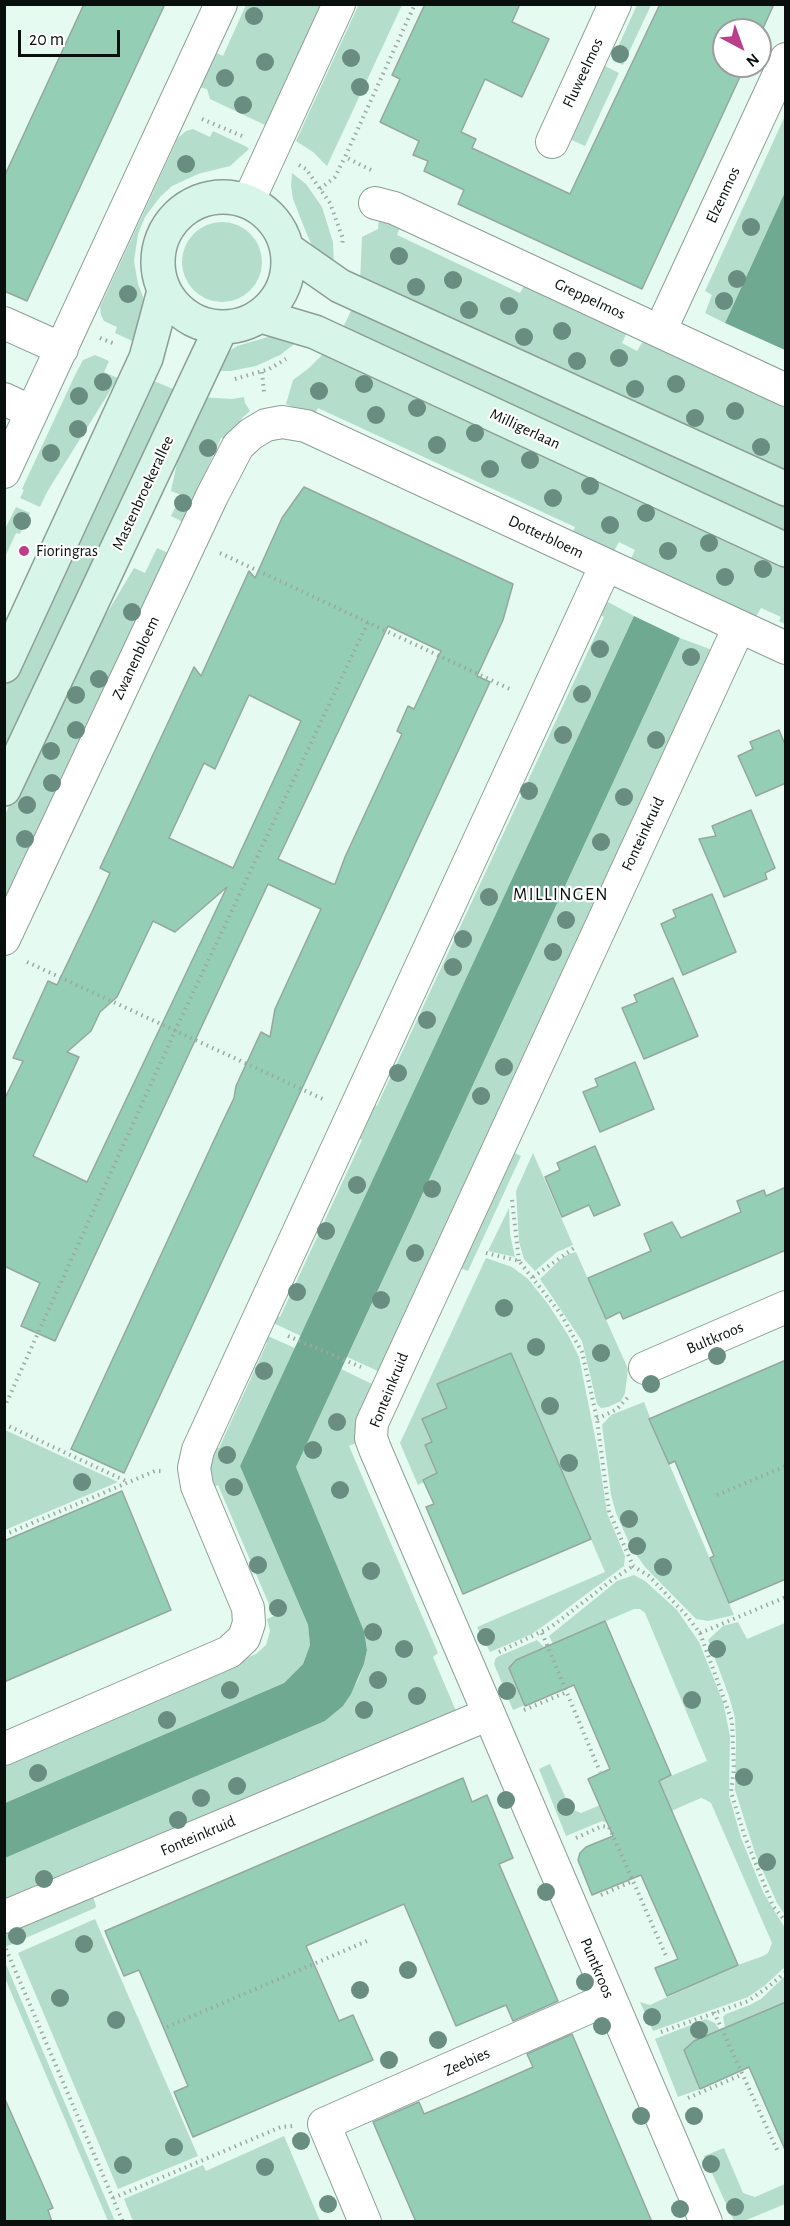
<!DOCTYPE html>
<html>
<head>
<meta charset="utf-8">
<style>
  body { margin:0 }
  #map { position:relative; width:790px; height:2226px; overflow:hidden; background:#e5faf1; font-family:"Alegreya Sans",sans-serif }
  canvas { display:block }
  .frame { position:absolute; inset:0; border:6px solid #080f0c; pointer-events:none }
  .north { position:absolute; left:712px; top:18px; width:60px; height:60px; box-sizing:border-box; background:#fff; border:2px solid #9c9f9e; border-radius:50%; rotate:139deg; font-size:16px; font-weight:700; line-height:24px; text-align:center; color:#080f0c }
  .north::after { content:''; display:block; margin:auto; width:21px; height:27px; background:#bc3e8b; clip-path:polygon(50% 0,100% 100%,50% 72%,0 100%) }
  .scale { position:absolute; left:18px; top:30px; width:102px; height:27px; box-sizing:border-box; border:3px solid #080f0c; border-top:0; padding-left:8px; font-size:18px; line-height:21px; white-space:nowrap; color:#080f0c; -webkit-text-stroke:4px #fff; paint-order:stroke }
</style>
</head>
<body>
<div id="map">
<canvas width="790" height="2226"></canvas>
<div class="frame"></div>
<div class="north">N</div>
<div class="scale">20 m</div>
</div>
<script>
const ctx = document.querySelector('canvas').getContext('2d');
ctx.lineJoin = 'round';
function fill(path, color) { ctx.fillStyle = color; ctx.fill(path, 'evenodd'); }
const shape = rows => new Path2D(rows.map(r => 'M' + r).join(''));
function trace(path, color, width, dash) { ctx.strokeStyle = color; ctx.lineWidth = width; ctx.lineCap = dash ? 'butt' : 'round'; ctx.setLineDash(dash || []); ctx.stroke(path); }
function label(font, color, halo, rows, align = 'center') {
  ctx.font = font + ' "Alegreya Sans",sans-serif'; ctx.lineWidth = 4.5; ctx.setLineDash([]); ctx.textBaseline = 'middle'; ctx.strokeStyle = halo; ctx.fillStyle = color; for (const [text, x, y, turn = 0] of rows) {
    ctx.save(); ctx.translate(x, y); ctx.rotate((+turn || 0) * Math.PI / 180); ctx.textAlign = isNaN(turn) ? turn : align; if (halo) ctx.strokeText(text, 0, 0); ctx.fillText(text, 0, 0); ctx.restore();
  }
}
const green = shape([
  [359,4,402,5,327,166,313,152,296,141],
  [246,5,322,5,265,125,210,99,207,89,198,87,214,52,223,56],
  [637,5,651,5,623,65,612,60],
  [599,63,619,73,585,146,565,137],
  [785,116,785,192,725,323,705,313,712,295,705,291],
  [193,129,210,137,213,131,247,147,249,149,230,166,198,174,172,186,160,197,145,217,138,234,134,261,138,284,145,302,141,345,115,333,117,327,104,321,101,315,100,307,178,138,186,131],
  [292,173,306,184,322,207,333,242,334,267,313,247,308,237,293,199,291,186],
  [379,216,401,225,397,235,520,293,526,282,628,330,622,343,637,351,645,338,785,403,785,480,360,282,362,237,378,229],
  '182 262a40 40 0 1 1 80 0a40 40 0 1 1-80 0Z',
  [355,302,785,500,785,539,341,332],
  [275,335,297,342,280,355,256,366,231,371,215,371,225,354,237,346],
  [328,349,785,559,785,624,779,621,781,617,761,608,754,620,629,563,635,550,619,542,612,555,571,536,575,527,318,408,314,416,286,404,293,380,309,368],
  [95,355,109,361,104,372,118,378,47,492,40,507,20,498,24,490,22,489,75,375,83,360],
  [149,379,178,391,5,773,5,687],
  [200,397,232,399,244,397,245,403,250,411,242,418,230,441,221,438,183,522,171,516,181,495,171,491,179,454],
  [16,507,30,513,20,534,16,533,5,557,5,529],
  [157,548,168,553,5,907,5,815,64,687,80,658,134,568,145,573],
  [606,601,634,616,301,1336,269,1321,273,1314,280,1317,362,1140,355,1136,370,1104,377,1106,604,617,597,613],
  [680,638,715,651,380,1372,347,1357],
  [511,1151,521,1156,468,1271,457,1267],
  [533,1153,573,1245,557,1252,535,1271,524,1259,519,1242,516,1191],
  [509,1208,510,1234,515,1257,488,1251],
  [576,1252,628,1369,625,1393,621,1401,608,1407,601,1408,597,1404,582,1341,540,1279,562,1258,569,1254],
  [486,1258,512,1267,528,1279,548,1304,568,1335,579,1357,598,1452,607,1513,625,1556,624,1566,557,1616,532,1634,490,1652,477,1627,605,1572,511,1353,437,1384,447,1408,422,1419,432,1442,425,1446,437,1473,423,1480,424,1482,418,1485,400,1443],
  [263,1334,295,1348,240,1466,308,1625,310,1645,303,1664,284,1683,5,1803,5,1762,256,1654,266,1645,270,1631,267,1619,274,1616,218,1485,211,1488,209,1483,212,1445,219,1448,267,1343,261,1339],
  [341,1369,374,1385,356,1425,355,1434,358,1442,349,1446,438,1653,433,1657,456,1711,5,1907,5,1858,325,1721,343,1706,358,1680,364,1664,367,1650,364,1631,296,1467],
  [644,1402,658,1438,734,1615,708,1621,696,1619,645,1567,631,1547,616,1513,611,1495,602,1425,611,1415],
  [5,1430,118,1482,5,1530],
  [634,1575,645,1581,677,1610,699,1642,723,1702,730,1736,729,1795,741,1838,763,1892,785,1928,785,1967,764,1986,748,1997,653,2031,640,2002,650,2005,738,1965,763,1956,768,1953,772,1943,711,1803,706,1800,701,1798,623,1832,614,1825,602,1821,566,1836,539,1769,550,1764,571,1809,581,1813,707,1761,645,1613,640,1609,634,1609,553,1644,549,1636,617,1581],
  [738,1622,747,1639,785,1623,785,1915,777,1903,755,1853,735,1790,736,1742,735,1718,729,1696,708,1640,723,1626],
  [537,1640,544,1647,517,1659,512,1665,512,1674,525,1705,513,1710,494,1664,495,1660,497,1657],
  [93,1897,96,1906,95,1908,5,1947,5,1935],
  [95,1919,198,2156,118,2189,18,1953],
  [5,1962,115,2221,108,2221,5,1978],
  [785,1976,785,2002,725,2028,723,2017,726,2014,750,2005,761,1999],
  [706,2019,715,2023,720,2030,692,2043,686,2051,700,2089,678,2097,655,2039],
  [284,2136,320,2221,133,2221,124,2199,203,2165,206,2171],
  [724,2148,743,2193,755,2197,785,2184,785,2204,744,2221,734,2221,704,2156]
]);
const water = shape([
  [785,192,786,350,785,350,725,323],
  [634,616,680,638,296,1467,364,1631,367,1650,364,1664,351,1694,343,1706,325,1721,5,1858,5,1803,284,1683,303,1664,310,1645,308,1625,240,1466]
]);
const building = shape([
  [84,4,165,4,27,301,4,291,4,177,84,4],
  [425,4,520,4,512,22,549,39,522,97,485,79,461,132,476,139,472,148,570,194,660,4,774,4,760,35,760,30,724,30,724,66,745,66,642,289,458,204,464,190,424,171,428,161,413,155,419,141,380,122,400,79,392,75,425,4],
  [304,487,513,584,503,620,477,676,490,682,124,1473,71,1449,222,1123,234,1098,236,1086,261,1032,270,1037,275,1009,321,909,268,884,55,1341,21,1326,40,1283,4,1266,4,1100,23,1061,13,1058,48,981,57,985,99,897,110,873,100,868,194,667,201,676,249,571,255,578,282,518,304,487],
  [388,626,441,651,414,709,408,706,397,731,402,734,345,857,335,884,333,884,278,859,388,626],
  [249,695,301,721,233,868,169,838,204,763,215,769,249,695],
  [227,887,87,1182,33,1156,79,1057,67,1052,91,1031,100,1012,117,997,153,921,175,932,227,887],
  [779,730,786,747,786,783,756,796,738,756,753,749,750,742,779,730],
  [751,810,775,868,765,873,767,879,724,897,699,839,716,836,712,826,751,810],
  [712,894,736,952,683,975,661,924,676,917,673,910,712,894],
  [673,978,698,1036,644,1059,622,1008,637,1002,634,995,673,978],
  [635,1062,654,1109,600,1132,583,1092,598,1086,595,1079,635,1062],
  [595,1146,620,1205,594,1216,589,1205,562,1217,545,1177,560,1170,557,1163,595,1146],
  [786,1187,786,1250,623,1319,620,1312,606,1319,588,1278,651,1251,644,1234,672,1222,681,1238,741,1212,737,1201,764,1190,766,1196,786,1187],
  [511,1353,591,1539,463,1594,426,1507,434,1504,423,1480,437,1473,425,1445,432,1442,422,1419,447,1408,437,1384,511,1353],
  [786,1360,786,1579,729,1603,710,1558,714,1556,675,1461,669,1464,649,1419,786,1360],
  [122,1491,171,1610,4,1682,4,1541,122,1491],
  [605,1621,671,1775,659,1781,738,1965,667,1996,655,1968,678,1959,641,1875,592,1895,578,1860,580,1853,586,1847,613,1836,588,1779,610,1769,574,1685,525,1706,509,1668,516,1660,605,1621],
  [463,1778,472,1802,487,1795,513,1858,499,1864,558,2001,513,2021,506,2005,456,2026,404,1904,306,1946,339,2021,353,2015,373,2060,193,2137,174,2092,188,2086,159,2017,139,1970,124,1976,105,1931,463,1778],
  [786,2002,786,2152,749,2067,700,2089,684,2050,694,2041,786,2002],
  [572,2034,652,2222,416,2222,373,2122,419,2102,424,2114,472,2094,533,2067,527,2054,572,2034],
  [4,2097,53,2208,48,2210,52,2222,4,2222,4,2097]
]);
const path = shape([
  [202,119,242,136],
  [299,165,306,169,330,203,343,239,342,246],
  [371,170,345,157,415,4],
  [320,189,335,177,345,157],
  [100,338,115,344],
  [262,372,264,392],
  [235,379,269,369,286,359],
  [220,553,512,690],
  [27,962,325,1100],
  [512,1200,519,1261],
  [486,1253,519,1261,561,1314,582,1352,597,1419,609,1511,633,1566,649,1576,686,1615,700,1633,732,1721,734,1769,731,1792,745,1837,773,1906,786,1922],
  [533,1277,574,1248],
  [288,1336,361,1367],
  [4,1408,175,1031,368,622],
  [597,1419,617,1409,630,1395],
  [4,1424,128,1482],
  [717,1495,786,1466],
  [4,1535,155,1471,161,1471],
  [542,1633,600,1772],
  [700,1633,786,1597],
  [499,1652,551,1627,612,1580,633,1566],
  [524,1710,567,1692],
  [576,1838,602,1826,609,1827,667,1958],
  [601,1895,633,1881],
  [6,1949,123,2222],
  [714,2012,778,2152],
  [167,2027,367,1941],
  [661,2032,748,2001,768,1987,786,1972],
  [688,2098,743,2074],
  [113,2198,281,2127,293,2126]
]);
const street = shape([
  [552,142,615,4],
  [248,202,339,4],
  [375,203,394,208,786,390],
  [4,323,62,349],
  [660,331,786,59],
  [4,399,32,412],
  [4,472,221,4],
  [4,939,212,496,238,446,251,434,266,425,282,422,306,426,786,648],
  [645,1368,786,1307],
  [489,1714,706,2222],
  [4,1749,229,1652,244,1638,249,1623,248,1608,197,1486,194,1468,198,1450,606,565],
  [4,1917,489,1714,375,1449,371,1438,372,1423,739,627],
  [365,2222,324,2124,610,1998]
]);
const secondary = shape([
  '158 262a65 65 0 1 1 130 0a65 65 0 1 1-130 0Z',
  [287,249,340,286,786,489],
  [261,316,315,332,786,550],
  [4,666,146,358,164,291],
  [4,789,221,328]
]);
const trees = [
  [254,16],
  [620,54],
  [351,58],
  [265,62],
  [225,78],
  [360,87],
  [243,105],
  [186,164],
  [751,227],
  [399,256],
  [737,279],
  [453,280],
  [416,287],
  [128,294],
  [724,301],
  [509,306],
  [469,310],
  [562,331],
  [524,337],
  [619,358],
  [577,361],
  [103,382],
  [364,384],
  [676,384],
  [635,389],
  [319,391],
  [79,396],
  [417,408],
  [735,411],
  [376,415],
  [695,418],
  [78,429],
  [475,433],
  [437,445],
  [761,447],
  [208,448],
  [51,453],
  [530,460],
  [490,469],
  [590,486],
  [553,498],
  [183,503],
  [646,513],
  [22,521],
  [610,525],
  [709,543],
  [668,551],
  [763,569],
  [725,577],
  [132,612],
  [600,649],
  [691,657],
  [99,679],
  [582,694],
  [76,695],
  [76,730],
  [563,735],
  [656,740],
  [51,751],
  [52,783],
  [529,791],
  [624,797],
  [27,805],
  [25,839],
  [601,842],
  [489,897],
  [566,920],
  [463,939],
  [553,952],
  [453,967],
  [427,1020],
  [504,1067],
  [398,1073],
  [481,1096],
  [357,1185],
  [432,1189],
  [326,1231],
  [415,1253],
  [297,1292],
  [381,1300],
  [504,1308],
  [536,1347],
  [601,1353],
  [717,1356],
  [264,1371],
  [651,1384],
  [550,1406],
  [337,1422],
  [313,1450],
  [227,1455],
  [569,1463],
  [82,1482],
  [234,1487],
  [340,1490],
  [629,1519],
  [637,1546],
  [258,1565],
  [663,1567],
  [371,1571],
  [278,1608],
  [373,1632],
  [486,1637],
  [404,1649],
  [717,1649],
  [378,1680],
  [230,1690],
  [507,1691],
  [417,1696],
  [692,1700],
  [364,1710],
  [167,1720],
  [38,1773],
  [744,1777],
  [237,1786],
  [201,1798],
  [506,1800],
  [566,1807],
  [178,1820],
  [767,1862],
  [44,1879],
  [546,1892],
  [17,1936],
  [84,1944],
  [408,1970],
  [585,1982],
  [360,1990],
  [60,1998],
  [652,2017],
  [116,2020],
  [602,2026],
  [699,2030],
  [438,2040],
  [389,2060],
  [641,2116],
  [694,2116],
  [301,2141],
  [174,2147],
  [711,2164],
  [123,2165],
  [265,2167],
  [328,2204],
  [735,2207],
  [680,2209]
];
const markers = [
  [24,551,6,"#bc3e8b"]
];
const streetNames = [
  ["Fluweelmos",583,73,-65],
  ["Elzenmos",723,195,-65],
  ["Greppelmos",590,299,25],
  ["Milligerlaan",525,429,25],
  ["Mastenbroekerallee",143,493,-65],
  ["Dotterbloem",546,537,25],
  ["Zwanenbloem",136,658,-65],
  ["Fonteinkruid",643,834,-65],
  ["Bultkroos",715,1338,-23],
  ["Fonteinkruid",389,1390,-68],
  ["Fonteinkruid",198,1836,-23],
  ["Puntkroos",597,1968,67],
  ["Zeebies",467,2062,-24]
];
const poiNames = [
  ["Fioringras",36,551]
];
const neighbourhoodNames = [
  ["MILLINGEN",561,895]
];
fill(green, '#b5ddcb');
fill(water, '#70a991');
fill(building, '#94ceb5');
trace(building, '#94a89f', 1.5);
trace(street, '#8b9f96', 34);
trace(secondary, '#8b9f96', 36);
trace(path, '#9aaaa3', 4, [1.5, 4.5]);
trace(street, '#fff', 32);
trace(secondary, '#d7f5e9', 33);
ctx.fillStyle = '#698e81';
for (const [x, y] of trees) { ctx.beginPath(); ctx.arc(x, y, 9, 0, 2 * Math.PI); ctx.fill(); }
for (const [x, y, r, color] of markers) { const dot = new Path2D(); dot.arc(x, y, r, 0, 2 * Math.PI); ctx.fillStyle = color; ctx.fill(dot); trace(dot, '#fff', 2); }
label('16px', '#080f0c', '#fff', streetNames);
label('16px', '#080f0c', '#fff', poiNames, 'left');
ctx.letterSpacing = '1.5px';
label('18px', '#080f0c', '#fff', neighbourhoodNames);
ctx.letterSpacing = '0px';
</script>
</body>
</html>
